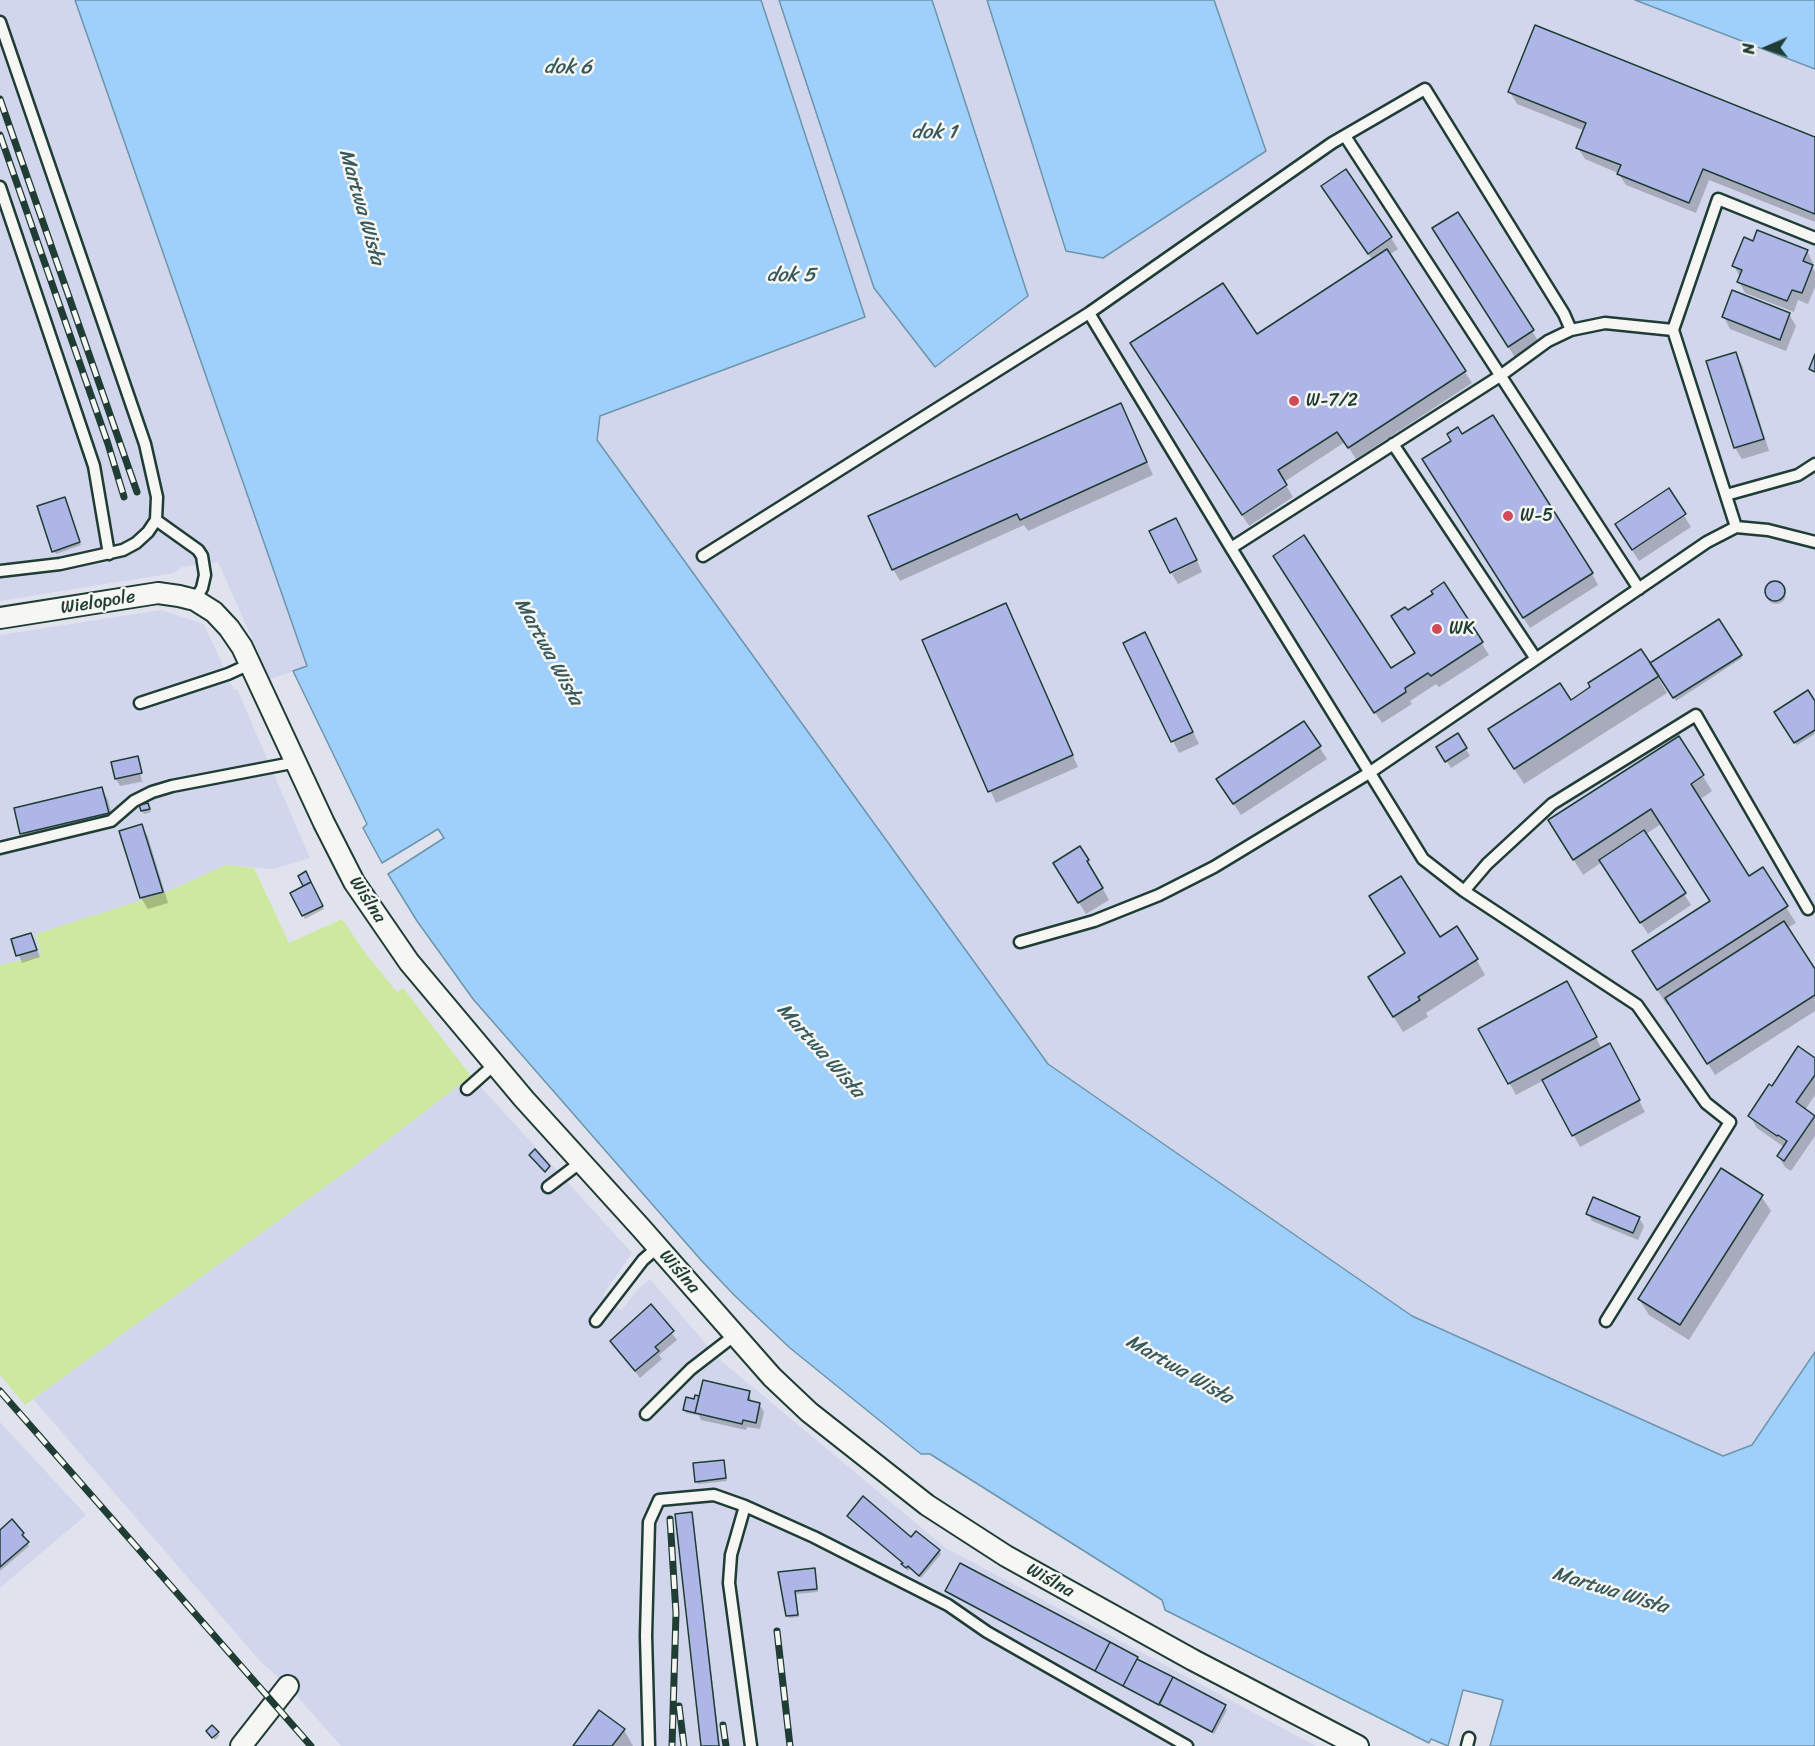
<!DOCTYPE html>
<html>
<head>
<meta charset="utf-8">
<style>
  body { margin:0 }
  #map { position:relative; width:1815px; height:1746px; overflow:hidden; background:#e0e3ee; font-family:Sriracha,sans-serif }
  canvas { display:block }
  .north { position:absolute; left:1737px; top:18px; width:60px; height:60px; -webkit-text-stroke:4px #f6f6f2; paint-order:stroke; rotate:268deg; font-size:16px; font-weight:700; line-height:24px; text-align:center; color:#1f3d34 }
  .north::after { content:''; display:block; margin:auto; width:21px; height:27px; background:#1f3d34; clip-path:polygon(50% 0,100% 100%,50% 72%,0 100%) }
</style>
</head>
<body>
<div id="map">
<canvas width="1815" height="1746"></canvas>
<div class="north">N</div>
</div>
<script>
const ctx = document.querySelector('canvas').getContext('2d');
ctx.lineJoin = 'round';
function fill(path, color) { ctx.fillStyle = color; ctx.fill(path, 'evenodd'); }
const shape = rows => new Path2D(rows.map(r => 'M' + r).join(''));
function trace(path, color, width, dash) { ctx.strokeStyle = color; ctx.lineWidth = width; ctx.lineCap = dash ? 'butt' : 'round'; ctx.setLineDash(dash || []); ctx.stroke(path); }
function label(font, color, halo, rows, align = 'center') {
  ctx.font = font + ' Sriracha,sans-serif'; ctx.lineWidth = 5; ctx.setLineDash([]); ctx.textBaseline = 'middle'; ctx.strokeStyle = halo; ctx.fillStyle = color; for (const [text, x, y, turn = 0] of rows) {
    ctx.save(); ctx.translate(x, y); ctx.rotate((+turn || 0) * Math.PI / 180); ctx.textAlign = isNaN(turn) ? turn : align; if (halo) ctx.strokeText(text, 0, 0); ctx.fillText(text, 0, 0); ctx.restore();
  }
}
const built = shape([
  [0,0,75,0,307,667,270,679,218,562,182,567,174,573,0,601],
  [761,0,779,0,874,288,1028,296,932,0,987,0,1065,251,1266,151,1214,0,1635,0,1815,69,1815,1352,1752,1445,1724,1456,1412,1316,1048,1064,597,440,600,416,865,317],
  [161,610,204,624,234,690,237,689,310,858,273,869,226,865,164,893,37,934,41,956,0,965,0,635],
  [471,1076,632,1253,603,1295,621,1311,636,1291,650,1279,719,1359,946,1548,1316,1746,341,1746,288,1686,260,1661,33,1399,355,1165],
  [0,1422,86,1515,0,1588]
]);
const green = shape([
  [226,865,254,868,289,943,342,919,366,954,397,992,403,988,471,1076,355,1165,25,1405,0,1375,0,965,41,956,36,934,164,893]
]);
const water = shape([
  [75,0,761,0,865,317,600,416,597,440,1048,1064,1412,1316,1723,1456,1752,1445,1815,1352,1815,1746,1490,1746,1503,1700,1463,1690,1448,1746,1431,1739,1429,1743,1165,1610,1162,1600,930,1454,921,1454,790,1348,734,1295,700,1259,473,999,417,921,388,874,444,838,438,829,382,863,363,828,367,824,293,671,307,666,75,0],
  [779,0,932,0,1028,296,935,367,874,288,779,0],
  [987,0,1214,0,1266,151,1103,258,1066,251,987,0],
  [1635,0,1815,0,1815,69,1635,0]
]);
const shadow = shape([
  [1510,92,1815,138,1815,222,1709,180,1696,213,1626,185,1618,173,1585,159,1578,148,1585,131,1517,104],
  [1330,198,1391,238,1398,249,1389,255,1472,383,1356,459,1345,442,1284,482,1293,497,1249,526,1139,355,1257,336,1373,261],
  [1458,214,1542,347,1518,362,1443,244],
  [1754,243,1807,251,1813,263,1812,267,1815,272,1815,287,1808,304,1798,300,1794,312,1745,293,1739,282,1740,277,1734,266],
  [1789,314,1796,326,1786,351,1730,329,1724,317],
  [1735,353,1742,365,1769,451,1742,459,1735,448,1708,362],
  [1127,416,1153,475,1028,531,1024,525,900,581,893,569],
  [1462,436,1592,574,1598,585,1530,628,1431,471],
  [1668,490,1691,527,1639,561,1623,536],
  [66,502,81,545,56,554,54,551],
  [1197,561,1202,572,1178,584,1172,574],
  [1281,568,1391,670,1417,654,1407,612,1435,595,1444,584,1489,655,1439,687,1436,684,1410,701,1412,704,1382,723],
  '1766 594a10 10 0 1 1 20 0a10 10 0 1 1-20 0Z',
  [1005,605,1078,767,996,803,924,641],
  [1719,621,1742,658,1676,701,1658,672,1656,674,1667,693,1524,784,1499,745,1570,702,1654,672],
  [1125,643,1151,645,1199,744,1179,753],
  [1815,704,1815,734,1797,745,1776,712],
  [1304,723,1327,759,1241,815,1225,791],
  [1457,735,1470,756,1451,768,1438,748],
  [1679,738,1712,791,1699,800,1749,878,1762,869,1796,923,1787,928,1815,972,1815,1011,1715,1075,1670,1004,1667,1005,1643,968,1711,902,1661,824,1646,834,1691,905,1648,934,1602,862,1583,875,1559,836],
  [138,758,141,764,138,764,142,781,145,781,120,786,116,779],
  [101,788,108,800,114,824,28,845,22,833],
  [149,807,151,812,144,814,142,811],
  [141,826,148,837,168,903,148,909,141,898,121,832],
  [1080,848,1109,900,1086,914,1062,875],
  [305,873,324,909,305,919,292,893,305,887,300,876],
  [31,935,40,957,22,963,13,940],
  [1439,939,1476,959,1485,975,1426,1013,1428,1017,1403,1032,1379,993],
  [1573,995,1602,1049,1616,1057,1645,1112,1580,1147,1544,1080,1516,1095,1480,1029],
  [1815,1060,1815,1095,1805,1110,1815,1119,1815,1136,1791,1171,1785,1167,1778,1156,1784,1147,1757,1128,1750,1116,1772,1088],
  [1761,1196,1771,1211,1689,1340,1649,1315,1639,1299],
  [1588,1213,1639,1218,1644,1226,1638,1240,1592,1221],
  [651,1306,677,1340,659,1355,662,1359,640,1378,611,1341],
  [749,1393,752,1403,759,1404,764,1412,760,1429,747,1427,746,1430,701,1420,697,1412,697,1415,686,1413,684,1410,695,1401,696,1397],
  [724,1461,727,1481,698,1484,696,1481],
  [691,1514,693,1517,720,1746,703,1746],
  [0,1532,23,1534,25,1537,23,1538,29,1546,0,1571],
  [912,1539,939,1551,941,1554,921,1578,910,1569,908,1571,903,1565],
  [814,1570,818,1592,796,1594,799,1617,789,1618,780,1574],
  [947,1591,1137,1658,1139,1662,1225,1706,1227,1710,1214,1734,949,1594],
  [624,1730,633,1746,575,1746],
  [218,1733,219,1736,215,1740,210,1734]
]);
const building = shape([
  [1535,25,1815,137,1815,214,1703,169,1689,203,1617,174,1621,165,1576,148,1586,123,1508,92,1535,25],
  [1346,169,1392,237,1368,254,1321,186,1346,169],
  [1458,212,1534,330,1508,347,1432,228,1458,212],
  [1757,230,1808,250,1803,261,1813,265,1802,293,1792,290,1787,301,1737,282,1742,270,1732,266,1744,237,1753,241,1757,230],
  [1387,249,1466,371,1348,448,1337,432,1278,470,1287,485,1242,515,1130,343,1223,283,1257,334,1387,249],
  [1732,290,1790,313,1780,340,1722,317,1732,290],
  [1736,352,1764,439,1734,448,1706,361,1736,352],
  [1815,354,1815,372,1809,369,1815,354],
  [1121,403,1147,462,1020,520,1017,514,892,570,868,516,1121,403],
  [1493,415,1593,573,1523,618,1422,459,1451,441,1447,434,1458,427,1462,434,1493,415],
  [1669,488,1686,514,1632,550,1615,524,1669,488],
  [65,497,80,542,52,552,37,506,65,497],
  [1176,518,1197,560,1170,573,1149,531,1176,518],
  [1304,535,1391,668,1415,653,1391,616,1405,607,1408,610,1433,594,1431,591,1444,582,1483,642,1431,676,1428,673,1405,688,1406,692,1374,713,1273,556,1304,535],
  '1765 591a10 10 0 1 1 20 0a10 10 0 1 1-20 0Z',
  [1006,603,1073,755,988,792,922,640,1006,603],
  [1719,619,1742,655,1673,698,1650,663,1719,619],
  [1145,632,1193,732,1171,742,1123,643,1145,632],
  [1641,649,1659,676,1514,769,1488,729,1560,683,1571,700,1590,687,1588,683,1641,649],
  [1808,690,1815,701,1815,730,1794,743,1774,712,1808,690],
  [1304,721,1321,746,1233,804,1216,779,1304,721],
  [1458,733,1467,748,1445,762,1436,747,1458,733],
  [1679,736,1704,775,1691,784,1749,876,1763,867,1788,906,1657,990,1632,951,1710,901,1651,809,1573,860,1548,820,1679,736],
  [138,756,142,773,115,779,111,762,138,756],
  [102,787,109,813,20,834,14,808,102,787],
  [148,803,150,809,141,811,139,805,148,803],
  [142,824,163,892,140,898,119,831,142,824],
  [1644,830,1686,893,1640,923,1599,860,1644,830],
  [1080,846,1089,860,1087,861,1103,888,1078,903,1053,863,1080,846],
  [306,871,311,882,303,886,298,876,306,871],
  [1401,876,1440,937,1457,926,1478,959,1418,997,1420,1000,1393,1017,1368,977,1405,953,1369,896,1401,876],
  [311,882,323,906,302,916,290,893,311,882],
  [1784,921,1815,969,1815,995,1707,1064,1665,998,1784,921],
  [31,933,37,950,16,956,11,939,31,933],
  [1567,981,1597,1037,1508,1084,1478,1029,1567,981],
  [1610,1043,1640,1100,1572,1136,1542,1080,1610,1043],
  [1798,1046,1815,1058,1815,1075,1796,1102,1815,1116,1784,1161,1777,1156,1787,1141,1778,1135,1777,1136,1748,1116,1769,1084,1772,1086,1798,1046],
  [535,1149,550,1166,545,1172,529,1155,535,1149],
  [1721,1168,1763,1195,1680,1325,1638,1299,1721,1168],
  [1593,1197,1640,1217,1633,1233,1586,1214,1593,1197],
  [651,1304,674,1331,655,1347,659,1351,635,1371,610,1341,651,1304],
  [703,1380,750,1391,748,1400,760,1403,756,1423,743,1420,742,1424,695,1413,703,1380],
  [695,1395,699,1396,695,1413,683,1410,686,1397,694,1399,695,1395],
  [724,1460,726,1478,695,1482,693,1463,724,1460],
  [863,1496,911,1537,916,1531,940,1550,919,1576,908,1566,906,1568,901,1564,903,1563,847,1516,863,1496],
  [692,1512,719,1746,701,1746,675,1514,692,1512],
  [12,1519,24,1533,22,1535,29,1542,0,1567,0,1530,12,1519],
  [960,1563,1110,1642,1095,1671,945,1591,960,1563],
  [815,1568,817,1589,795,1591,798,1615,786,1616,778,1572,815,1568],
  [1110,1642,1138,1657,1123,1686,1095,1671,1110,1642],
  [1137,1659,1173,1677,1159,1705,1123,1686,1137,1659],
  [1173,1677,1226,1705,1212,1732,1159,1704,1173,1677],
  [599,1710,625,1729,612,1746,573,1746,599,1710],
  [212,1725,219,1732,212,1738,206,1731,212,1725]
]);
const service = shape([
  [0,22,145,444,157,497,156,520],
  [1345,136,1639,589],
  [0,187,94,466,109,554],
  [1089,313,1231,548,1423,859,1464,891,1637,1005,1706,1103,1730,1122,1606,1321],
  [1393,444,1536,659],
  [1726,495,1798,475,1815,464],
  [1736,527,1673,330,1718,199,1815,238],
  [1231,548,1500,376,1548,341,1571,330,1605,323,1673,330],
  [703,556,1089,313,1332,143,1425,89,1564,314,1571,330],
  [0,571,60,564,123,550,136,543,148,532,156,520,198,550,202,556,205,575,202,588,195,600],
  [140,703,228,674,250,664],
  [0,848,111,821,134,801,152,792,172,786,297,762],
  [1464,891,1487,864,1552,804,1696,715,1808,909],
  [1020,942,1094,921,1159,895,1214,867,1369,773,1707,542,1736,527,1768,530,1815,542],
  [467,1089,495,1064],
  [548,1187,581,1162],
  [596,1321,643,1260,658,1247],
  [646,1414,691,1369,735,1335],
  [649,1746,646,1636,649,1522,659,1500,714,1495,745,1506],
  [751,1746,729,1583,731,1555,745,1506,814,1537,948,1605,987,1632,1187,1746],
  [1467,1746,1469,1738]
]);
const minor = shape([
  [0,618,158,593,179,596,195,600,214,612,229,628,242,647,324,823,354,882,409,962,524,1099,641,1228,772,1377,809,1412,927,1505,1006,1556,1193,1660,1358,1746],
  [241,1746,288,1686]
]);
const rail = shape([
  [0,99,137,492],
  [0,135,108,444,124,497],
  [0,1391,311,1746],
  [670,1519,676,1613,672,1746],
  [777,1631,790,1746],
  [679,1706,684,1746],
  [723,1725,726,1746]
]);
const markers = [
  [1294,401,6,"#d1495b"],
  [1508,516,6,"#d1495b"],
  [1437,629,6,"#d1495b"]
];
const poiNames = [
  ["W-7/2",1306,401],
  ["W-5",1520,516],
  ["WK",1449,629]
];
const streetNames = [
  ["Wielopole",98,603,-9],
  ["Wiślna",367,900,57],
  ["Wiślna",679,1272,49],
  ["Wiślna",1050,1581,29]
];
const waterNames = [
  ["dok 6",568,68],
  ["dok 1",934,133],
  ["Martwa Wisła",361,207,74],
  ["dok 5",791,276],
  ["Martwa Wisła",548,652,61],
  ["Martwa Wisła",820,1051,48],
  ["Martwa Wisła",1179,1370,30],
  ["Martwa Wisła",1610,1591,17]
];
fill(built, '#d1d6ec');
fill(green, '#cde99f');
fill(water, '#9fcffb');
trace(water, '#6c95ab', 1.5);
fill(shadow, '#0003');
fill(building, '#adb6e6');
trace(building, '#1f3d34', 1.5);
trace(service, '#1f3d34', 15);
trace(minor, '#1f3d34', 24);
trace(service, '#f6f6f2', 10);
trace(minor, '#f6f6f2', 20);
trace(rail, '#1f3d34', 7);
trace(rail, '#f6f6f2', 4.5, [14]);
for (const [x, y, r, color] of markers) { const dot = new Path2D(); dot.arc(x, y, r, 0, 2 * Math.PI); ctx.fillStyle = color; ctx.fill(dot); trace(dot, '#f6f6f2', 2); }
label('18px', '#1f3d34', '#f6f6f2', poiNames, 'left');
label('18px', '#1f3d34', '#f6f6f2', streetNames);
label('italic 20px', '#395a5c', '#f6f6f2', waterNames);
</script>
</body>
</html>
